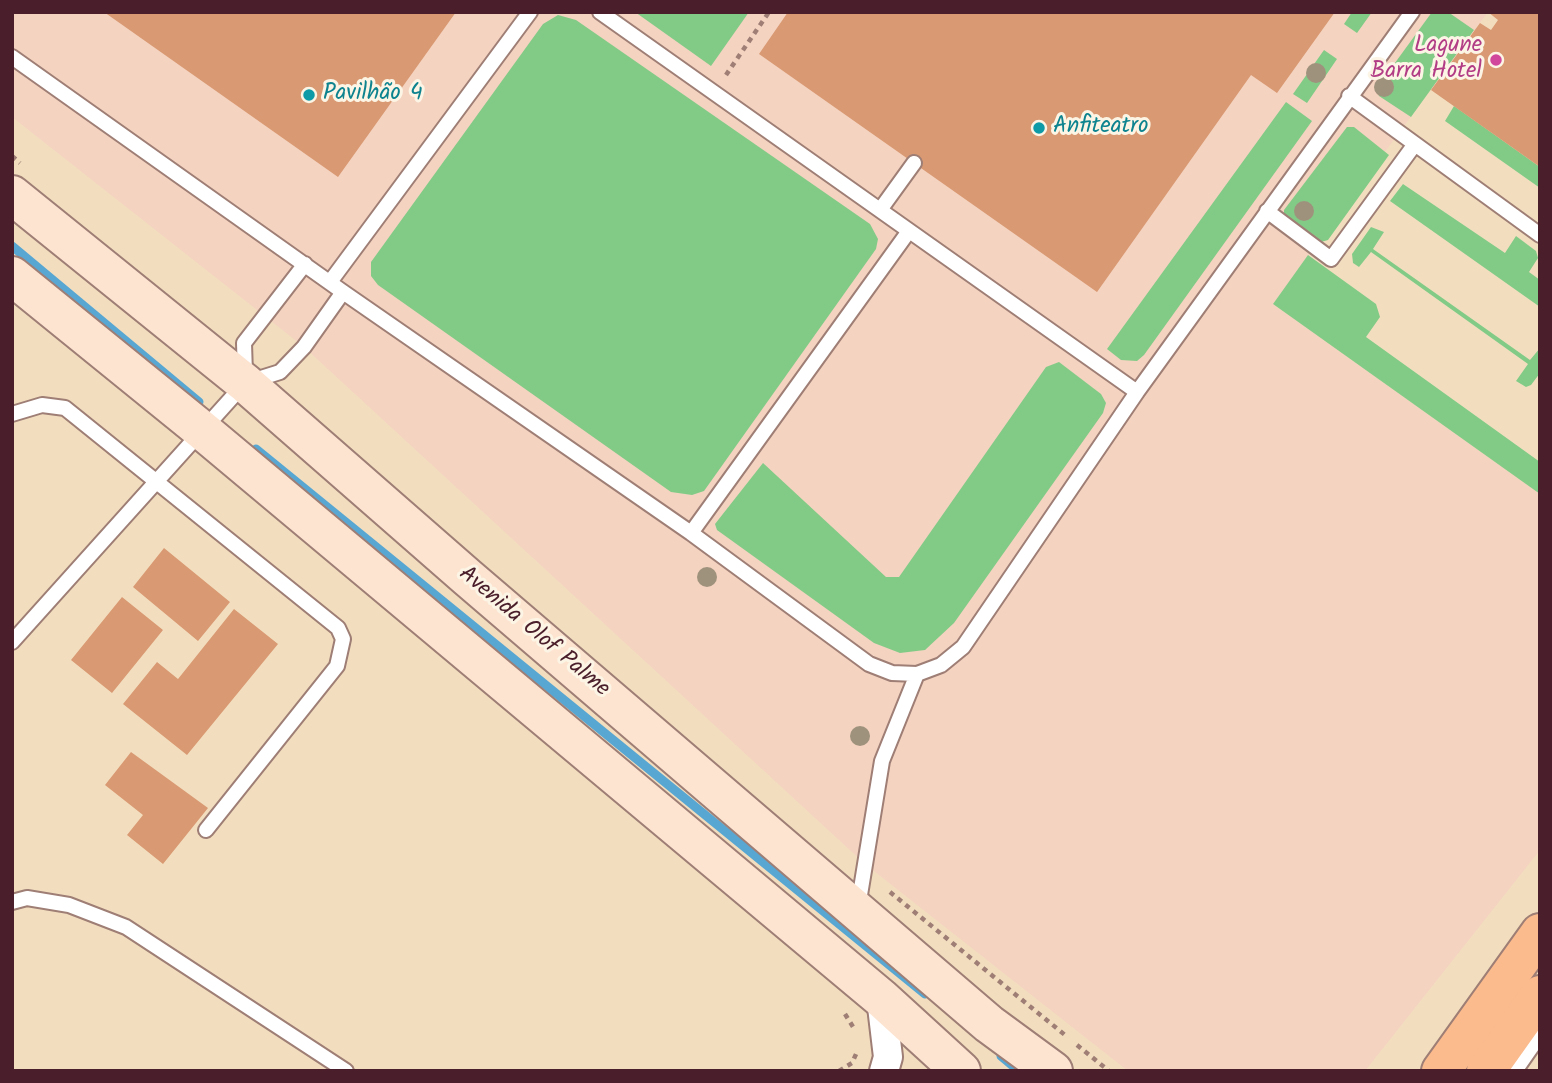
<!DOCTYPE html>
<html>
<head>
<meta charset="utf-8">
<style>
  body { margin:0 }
  #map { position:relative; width:1552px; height:1083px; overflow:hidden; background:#f2debf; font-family:Kalam,sans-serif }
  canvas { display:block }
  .frame { position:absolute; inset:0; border:14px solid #4a1f2b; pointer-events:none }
</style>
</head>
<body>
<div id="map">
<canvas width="1552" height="1083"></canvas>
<div class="frame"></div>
</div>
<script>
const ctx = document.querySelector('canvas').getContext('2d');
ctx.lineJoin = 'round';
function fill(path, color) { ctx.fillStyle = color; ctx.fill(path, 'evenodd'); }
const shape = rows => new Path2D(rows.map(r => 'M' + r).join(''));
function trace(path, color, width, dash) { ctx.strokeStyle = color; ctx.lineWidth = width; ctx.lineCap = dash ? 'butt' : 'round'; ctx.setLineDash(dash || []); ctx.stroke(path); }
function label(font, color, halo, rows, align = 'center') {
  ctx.font = font + ' Kalam,sans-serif'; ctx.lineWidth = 6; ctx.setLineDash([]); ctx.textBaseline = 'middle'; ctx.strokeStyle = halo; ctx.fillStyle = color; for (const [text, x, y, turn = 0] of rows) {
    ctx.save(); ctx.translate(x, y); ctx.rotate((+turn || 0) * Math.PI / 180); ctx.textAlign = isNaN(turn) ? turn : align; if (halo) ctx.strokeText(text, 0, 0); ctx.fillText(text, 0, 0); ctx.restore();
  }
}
const built = shape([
  [12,12,1488,12,1273,304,1540,494,1540,850,1365,1071,1128,1071,865,864,304,347,12,117]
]);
const green = shape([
  [635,12,749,12,711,66],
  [1352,12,1372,12,1357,33,1344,24],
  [1432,12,1448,12,1474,30,1411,117,1379,96,1376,89],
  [558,15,576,20,870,224,878,239,876,249,704,491,692,495,671,492,378,285,371,276,371,262,543,24],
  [1324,50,1337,59,1307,103,1293,94],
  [1286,102,1312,121,1144,355,1137,361,1121,360,1107,349],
  [1454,106,1540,167,1540,188,1445,121],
  [1347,127,1354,127,1389,155,1328,240,1321,242,1284,215,1284,210],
  [1403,184,1505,253,1516,236,1536,251,1538,258,1529,272,1540,280,1540,307,1390,201],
  [1371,227,1384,232,1373,249,1530,360,1540,348,1540,373,1531,385,1526,387,1516,381,1528,364,1371,252,1359,267,1353,263,1352,254],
  [1308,255,1376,304,1380,317,1366,337,1540,462,1540,494,1273,304],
  [1059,362,1101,394,1106,403,1103,413,954,623,925,650,900,653,874,643,717,530,715,524,763,463,886,577,899,577,1046,367]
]);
const stream = shape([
  [12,246,199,402],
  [256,449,925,994],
  [1001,1056,1019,1071]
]);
const building = shape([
  [104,12,456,12,338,177],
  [788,12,1335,12,1277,93,1251,75,1097,292,759,54],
  [1488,12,1540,12,1540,167,1431,90,1480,23,1491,30,1498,20],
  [164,548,230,602,198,641,133,587],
  [122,597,163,630,112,693,71,660],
  [234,609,278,644,187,755,123,704,157,662,178,679],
  [131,752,208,808,163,864,127,835,143,815,105,785]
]);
const path = shape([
  [726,75,769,12],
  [12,156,20,163],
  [890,892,1065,1035],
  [845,1014,855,1030],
  [1077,1045,1109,1071],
  [839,1071,852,1063,857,1052]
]);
const lane = shape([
  [600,12,1137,392],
  [12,57,343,292,691,533,869,664,892,673,917,674],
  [1349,96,1415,144],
  [880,210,914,163],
  [1267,211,1331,259,1415,144,1540,235],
  [330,282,530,12],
  [245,374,244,343,305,264],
  [12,414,42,405,65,408,338,628,343,639,337,666,206,830],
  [691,533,909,231],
  [12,642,245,383,280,372,304,347,343,292],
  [12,902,27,898,69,905,126,927,346,1071],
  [858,907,882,761,917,674,941,665,963,647,1137,392,1412,12],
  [1515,1071,1540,1035]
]);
const street = shape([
  [881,998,888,1057,884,1071]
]);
const secondary = shape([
  [12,195,245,383,467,577,989,1024,1053,1071],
  [12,276,203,431,881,998,961,1071]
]);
const primary = shape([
  [1441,1071,1540,933]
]);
const highway = shape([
  [1486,1071,1540,995]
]);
const trees = [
  [1316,73],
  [1384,87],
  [1304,211],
  [707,577],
  [860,736]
];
const markers = [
  [1496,60,7,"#d1479c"],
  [309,95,7,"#0f9aa8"],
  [1039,128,7,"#0f9aa8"]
];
const hotelNames = [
  ["Lagune",1482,47],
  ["Barra Hotel",1482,73]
];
const cultureNames = [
  ["Pavilhão 4",323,95],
  ["Anfiteatro",1053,128]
];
const streetNames = [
  ["Avenida Olof Palme",533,633,40]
];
fill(built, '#f4d3c0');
fill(green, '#82cb87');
trace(stream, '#58a6d2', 9);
fill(building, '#d99972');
trace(lane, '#9e7e75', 18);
trace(street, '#9e7e75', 32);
trace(secondary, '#9e7e75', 42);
trace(primary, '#9e7e75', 42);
trace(highway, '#9e7e75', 42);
trace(path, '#9e7e75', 4.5, [5, 5]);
trace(lane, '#fff', 14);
trace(street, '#fff', 28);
trace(secondary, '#fde4d1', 38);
trace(primary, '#fbbb8d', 38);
trace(highway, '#fbbb8d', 38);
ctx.fillStyle = '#9f927d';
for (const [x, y] of trees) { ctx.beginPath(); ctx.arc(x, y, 10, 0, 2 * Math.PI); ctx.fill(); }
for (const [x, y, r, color] of markers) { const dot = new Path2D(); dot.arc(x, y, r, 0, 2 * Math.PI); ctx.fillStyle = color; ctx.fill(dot); trace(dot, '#fcf5e5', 2.5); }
label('23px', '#b23c85', '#fcf5e5', hotelNames, 'right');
label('23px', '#0d838f', '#fcf5e5', cultureNames, 'left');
label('23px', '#4a1f2b', '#fcf5e5', streetNames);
</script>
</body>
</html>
